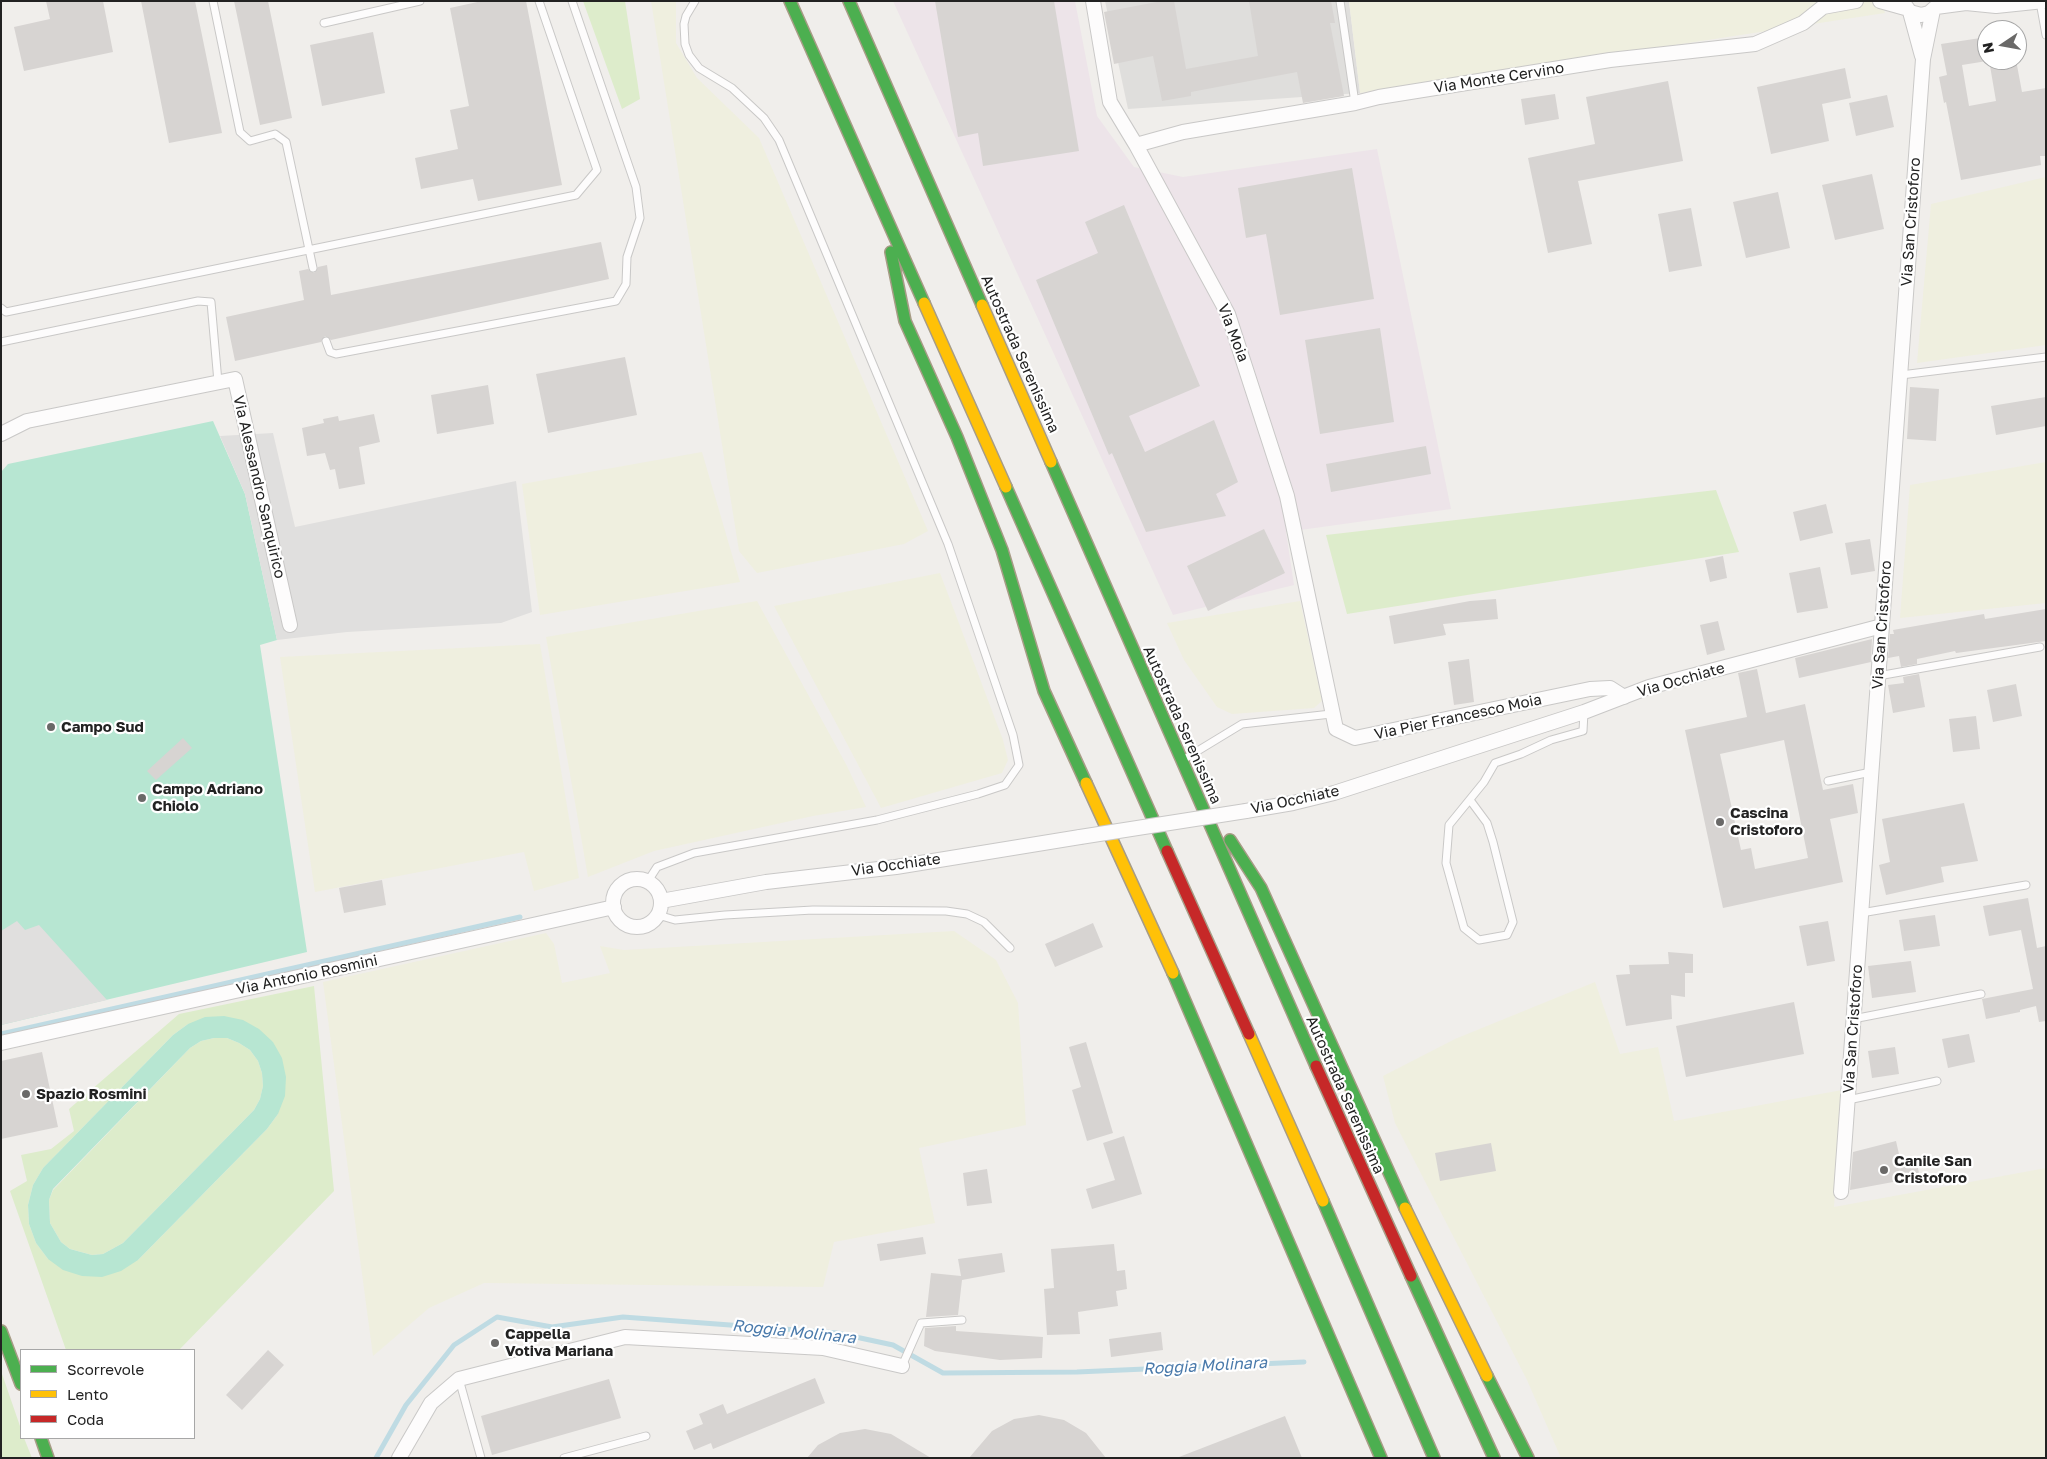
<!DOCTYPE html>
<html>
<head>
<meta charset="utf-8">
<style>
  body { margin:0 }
  #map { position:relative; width:2047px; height:1459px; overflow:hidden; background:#f0eeeb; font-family:"Golos Text",sans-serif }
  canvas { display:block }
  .frame { position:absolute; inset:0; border:2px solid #222; pointer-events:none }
  .legend { position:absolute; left:20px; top:1349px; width:175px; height:90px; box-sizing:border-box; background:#fff; border:1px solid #a7a7a7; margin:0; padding:6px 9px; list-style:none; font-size:15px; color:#222 }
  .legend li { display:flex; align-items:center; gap:10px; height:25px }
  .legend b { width:25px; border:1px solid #a7a7a7 }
  .north { position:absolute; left:1977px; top:20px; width:50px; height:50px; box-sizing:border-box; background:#fff; border:1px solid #a7a7a7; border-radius:50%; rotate:258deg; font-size:14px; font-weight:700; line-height:20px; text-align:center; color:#222 }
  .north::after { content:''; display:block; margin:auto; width:18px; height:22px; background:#6a6968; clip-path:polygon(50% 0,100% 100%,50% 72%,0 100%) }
</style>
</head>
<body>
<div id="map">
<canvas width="2047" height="1459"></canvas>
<div class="frame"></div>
<ul class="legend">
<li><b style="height:6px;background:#4caf50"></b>Scorrevole</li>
<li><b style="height:6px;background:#ffc107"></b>Lento</li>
<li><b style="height:6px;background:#c62828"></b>Coda</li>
</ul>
<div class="north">N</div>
</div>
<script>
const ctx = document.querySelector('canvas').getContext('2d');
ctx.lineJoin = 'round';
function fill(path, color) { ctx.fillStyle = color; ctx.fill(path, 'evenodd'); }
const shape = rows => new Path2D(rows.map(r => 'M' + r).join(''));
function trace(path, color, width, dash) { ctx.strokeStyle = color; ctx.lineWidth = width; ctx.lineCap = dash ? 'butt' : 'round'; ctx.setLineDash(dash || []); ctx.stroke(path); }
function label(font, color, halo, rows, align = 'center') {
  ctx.font = font + ' "Golos Text",sans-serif'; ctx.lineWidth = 4.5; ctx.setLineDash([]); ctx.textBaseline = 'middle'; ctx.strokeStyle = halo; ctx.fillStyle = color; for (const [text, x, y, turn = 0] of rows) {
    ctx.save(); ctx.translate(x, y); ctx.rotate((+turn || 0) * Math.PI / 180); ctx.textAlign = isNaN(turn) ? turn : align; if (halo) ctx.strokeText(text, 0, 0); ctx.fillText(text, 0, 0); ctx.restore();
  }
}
const residential = shape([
  [1105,1,1349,1,1360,93,1128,109]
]);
const industrial = shape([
  [893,1,1075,1,1097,116,1134,167,1183,177,1377,149,1451,509,1286,532,1294,585,1173,615]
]);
const farmland = shape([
  [651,1,676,1,676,43,697,78,759,138,928,531,904,544,757,573,739,551],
  [1349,1,1882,1,1885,13,1360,93],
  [2046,177,2046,345,1917,363,1931,204],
  [702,452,740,582,540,615,522,484],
  [2046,462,2046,603,1900,618,1910,485],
  [940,573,1003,740,1008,760,1002,773,881,808,774,606],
  [757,601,847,766,866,807,813,816,654,851,588,877,546,637],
  [1300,601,1322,701,1314,708,1232,714,1217,707,1184,660,1167,623],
  [540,644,579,878,534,891,524,852,315,892,280,657],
  [954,931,996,960,1018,1003,1026,1125,919,1148,935,1223,834,1242,823,1287,484,1283,429,1308,373,1356,323,982,546,933,554,944,562,983,610,973,600,946,624,950],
  [1595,982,1620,1054,1658,1047,1674,1121,1842,1090,1834,1207,2046,1168,2046,1458,1561,1458,1527,1380,1395,1123,1383,1076,1455,1039]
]);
const grass = shape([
  [583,1,625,1,640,99,622,109],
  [1716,490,1739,552,1347,614,1326,535],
  [314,986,334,1191,179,1350,66,1350,10,1191,27,1181,21,1155,51,1149,74,1131,69,1109,179,1014],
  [188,1024,273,1042,278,1114,267,1129,138,1260,48,1259,36,1243,29,1224,28,1205,33,1185,43,1168,173,1035],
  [214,1038,227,1038,239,1043,250,1050,258,1061,262,1073,263,1086,260,1099,254,1110,123,1243,103,1254,92,1255,70,1249,61,1242,50,1223,49,1200,53,1190,190,1048,201,1041],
  [1,1371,21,1429,21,1438,24,1438,32,1458,1,1458]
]);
const pitch = shape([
  [213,421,245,494,277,640,260,645,307,952,1,1025,1,472,8,464],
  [224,1016,243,1020,259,1029,273,1042,282,1058,286,1077,285,1096,278,1114,267,1129,138,1260,121,1271,102,1277,82,1276,63,1270,48,1259,36,1243,29,1224,28,1205,33,1185,43,1168,173,1035,188,1024,205,1017],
  [214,1038,227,1038,239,1043,250,1050,258,1061,262,1073,263,1086,260,1099,254,1110,123,1243,103,1254,92,1255,70,1249,61,1242,50,1223,49,1200,53,1189,190,1048,201,1041]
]);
const parking = shape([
  [273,433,295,527,516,481,532,612,501,623,347,632,277,640,245,494,220,436],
  [17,921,25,930,39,925,107,1000,1,1025,1,931]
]);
const stream = shape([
  [1,1034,520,917],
  [376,1458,406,1405,454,1345,497,1317,552,1327,623,1317,837,1333,893,1345,943,1373,1077,1372,1304,1362]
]);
const building = shape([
  [46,1,103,1,113,52,24,71,14,27,50,19],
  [141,1,195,1,222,133,169,143],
  [234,1,268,1,292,118,260,125],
  [482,1,526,1,562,185,478,201,473,179,421,189,415,158,458,149,450,110,469,106,450,8],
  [935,1,1054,1,1079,151,983,166,978,133,958,137],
  [1162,1,1174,1,1186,69,1258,56,1249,1,1331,1,1335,23,1330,23,1344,96,1303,103,1297,72,1191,92,1191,96,1162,101,1153,56,1114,64,1104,12],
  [373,32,385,93,322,106,310,45],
  [1987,37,1987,61,1962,65,1969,106,1996,101,1989,60,2016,60,2022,92,2046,88,2046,156,2040,156,2041,165,1961,180,1946,102,1944,103,1939,77,1947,75,1941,44],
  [1845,68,1851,98,1822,104,1829,141,1771,154,1757,87],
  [1668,81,1683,161,1578,181,1592,244,1548,253,1528,158,1595,144,1586,97],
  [1555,94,1559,119,1525,125,1521,99],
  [1887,95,1894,127,1856,136,1849,103],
  [1352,168,1374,299,1280,315,1266,234,1246,238,1238,188],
  [1872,174,1884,229,1835,240,1822,185],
  [1778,192,1790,248,1746,258,1733,202],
  [1124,205,1200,386,1129,416,1145,452,1214,420,1238,482,1216,494,1226,516,1146,532,1112,453,1109,455,1036,280,1098,253,1085,222],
  [1691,208,1702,266,1669,272,1658,214],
  [601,242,609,279,331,340,325,336,321,342,235,361,226,317,304,300,299,271,308,269,314,273,318,267,327,265,331,295],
  [1380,328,1394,422,1320,434,1305,340],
  [625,357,637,415,548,433,536,374],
  [488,385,494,424,437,434,431,395],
  [1910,387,1939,389,1936,441,1907,439],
  [2046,397,2046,426,1996,435,1991,406],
  [374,414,380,442,359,447,365,484,339,489,335,469,330,470,325,453,307,456,302,428,324,423,323,419,338,416,339,421],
  [1426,446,1431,474,1331,492,1326,464],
  [1826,504,1833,533,1800,541,1793,512],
  [1264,529,1285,573,1208,611,1187,566],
  [1870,539,1875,571,1851,575,1845,543],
  [1723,556,1727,578,1710,582,1705,560],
  [1820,567,1828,608,1797,613,1789,573],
  [1496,599,1498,619,1443,624,1446,635,1394,644,1389,616,1470,601],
  [2046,609,2046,641,1956,653,1955,651,1917,659,1917,664,1901,667,1899,656,1888,658,1890,634,1894,634,1893,630,1984,614,1985,619],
  [1718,621,1725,650,1707,655,1700,625],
  [1872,639,1871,662,1799,678,1795,658],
  [1469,659,1474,702,1454,705,1448,662],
  [1757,669,1766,713,1805,704,1823,790,1853,784,1858,813,1830,819,1843,882,1723,908,1685,730,1747,717,1738,673],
  [1784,740,1808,858,1755,869,1751,848,1741,850,1720,754],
  [1919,674,1925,707,1893,713,1888,685,1904,683,1903,677],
  [2016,684,2022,716,1993,722,1987,690],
  [1976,716,1980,749,1953,752,1949,719],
  [183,738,192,748,156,780,147,771],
  [1964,803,1978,861,1941,867,1944,882,1886,895,1879,865,1890,862,1882,819],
  [382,880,386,905,344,913,339,888],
  [2028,898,2037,948,2046,946,2046,1021,2039,1022,2036,1006,2020,1010,2020,1012,1986,1019,1982,999,2033,989,2021,930,1989,936,1983,906],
  [1935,915,1940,946,1904,951,1899,920],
  [1828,921,1835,961,1807,966,1799,926],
  [1093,923,1103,947,1055,967,1045,944],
  [1668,952,1693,954,1693,973,1685,973,1685,997,1671,995,1672,1019,1626,1026,1616,975,1630,974,1629,965,1669,964],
  [1911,961,1916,992,1872,998,1868,966],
  [1794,1002,1804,1054,1686,1077,1676,1026],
  [1969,1034,1975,1062,1948,1068,1942,1039],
  [1086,1042,1113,1133,1087,1141,1072,1090,1081,1087,1069,1047],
  [1895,1047,1899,1074,1872,1078,1868,1051],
  [42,1052,58,1127,1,1139,1,1061],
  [1124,1136,1142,1194,1092,1209,1086,1189,1115,1180,1103,1143],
  [1896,1141,1901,1163,1916,1160,1920,1177,1850,1190,1853,1152],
  [1491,1143,1496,1171,1440,1181,1435,1153],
  [987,1169,992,1203,967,1206,963,1173],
  [923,1237,926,1254,880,1261,877,1244],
  [1114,1244,1117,1271,1125,1270,1127,1289,1116,1291,1118,1306,1078,1312,1080,1334,1047,1335,1044,1289,1054,1288,1051,1249],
  [1002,1253,1005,1272,962,1280,958,1315,926,1317,931,1273,961,1276,958,1259],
  [956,1326,956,1331,1043,1337,1042,1358,1000,1360,935,1351,924,1346,925,1328],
  [1161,1332,1163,1350,1111,1357,1109,1339],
  [268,1350,284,1365,242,1410,226,1395],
  [815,1378,825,1403,713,1449,711,1443,694,1450,686,1431,703,1424,699,1414,723,1404,727,1414],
  [609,1379,621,1418,492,1455,481,1416],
  [1039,1415,1064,1420,1086,1433,1106,1458,969,1458,992,1431,1014,1419],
  [1285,1416,1302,1458,1179,1458,1179,1457],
  [865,1429,891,1434,931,1458,807,1458,818,1445,840,1433]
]);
const lane = shape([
  [213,1,240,132,250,141,275,134,286,142,313,268],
  [1340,1,1355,103],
  [2040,2,2046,35],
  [324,23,420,1],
  [1,308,6,312,576,195,597,170,539,1],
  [326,341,330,352,336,354,616,301,626,284,627,257,640,218,636,187,572,1],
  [1,342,198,301,211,302,218,382],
  [1901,375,2046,357],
  [1878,676,2040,647],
  [1186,758,1242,724,1331,714],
  [1828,781,1871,772],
  [1470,800,1487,823,1493,842,1513,922,1507,935,1479,940,1464,928,1446,863,1449,825,1484,782,1495,763,1521,754,1551,740,1583,731,1584,712],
  [648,881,657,867,694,853,877,820,978,794,1005,785,1019,765,1013,735,948,544,779,140,764,118,732,88,699,68,689,55,685,44,684,24,686,16,695,1],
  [1861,913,2026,885],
  [658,915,675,920,725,915,813,910,946,911,967,914,984,922,1010,948],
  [1853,1019,1981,994],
  [1848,1100,1937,1081],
  [902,1366,921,1323,962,1320],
  [459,1379,481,1458],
  [564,1458,646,1436]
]);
const street = shape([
  [1093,1,1110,102,1136,145,1228,314,1287,496,1336,729,1355,738,1590,689,1610,688,1624,697],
  [1880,1,1905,8],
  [1902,1,1910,12,1921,15,1929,13,1937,6],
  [1936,7,1966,3,1996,6,2044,1],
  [1910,12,1922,56],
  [1136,145,1183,132,1355,103,1379,97,1610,60,1755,44,1803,23,1823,7,1856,1],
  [1,434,27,421,235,379,290,625],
  [1246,811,1293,803,1334,793,1584,712,1649,687,1882,626],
  '613 903a24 24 0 1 1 48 0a24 24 0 1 1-48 0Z',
  [661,901,766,882,896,867,1080,837],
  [1,1043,614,907],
  [1841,1192,1923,59,1933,10],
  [399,1458,431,1403,459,1379,625,1337,823,1348,902,1366]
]);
const fast = shape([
  [790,1,924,303],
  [849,1,982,305],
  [891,252,905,321,957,437,1002,550,1044,691,1086,783],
  [1051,462,1316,1066],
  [1006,487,1167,851],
  [1230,840,1261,888,1405,1208],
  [1173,973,1381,1458],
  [1323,1201,1434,1458],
  [1411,1276,1494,1458],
  [1,1331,21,1384],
  [1487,1376,1528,1458],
  [41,1438,48,1458]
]);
const slow = shape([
  [924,303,1006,487],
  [982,305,1051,462],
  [1086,783,1173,973],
  [1249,1034,1323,1201],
  [1405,1208,1487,1376]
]);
const jam = shape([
  [1167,851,1249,1034],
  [1316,1066,1411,1276]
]);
const streetBridge = shape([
  [1080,837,1246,811]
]);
const markers = [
  [51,727,5,"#6a6968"],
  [142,798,5,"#6a6968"],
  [1720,822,5,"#6a6968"],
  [26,1094,5,"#6a6968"],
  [1884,1170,5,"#6a6968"],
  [495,1343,5,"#6a6968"]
];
const streetNames = [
  ["Via Monte Cervino",1499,78,-9],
  ["Via San Cristoforo",1911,222,-86],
  ["Via Moia",1233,333,69],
  ["Autostrada Serenissima",1020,354,66],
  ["Via Alessandro Sanquirico",259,487,77],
  ["Via San Cristoforo",1882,625,-86],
  ["Via Occhiate",1681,680,-16],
  ["Via Pier Francesco Moia",1458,717,-12],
  ["Autostrada Serenissima",1182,725,66],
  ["Via Occhiate",1295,800,-12],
  ["Via Occhiate",896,865,-8],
  ["Via Antonio Rosmini",307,975,-12],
  ["Via San Cristoforo",1853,1029,-86],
  ["Autostrada Serenissima",1345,1095,66]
];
const poiNames = [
  ["Campo Sud",61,727],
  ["Campo Adriano",152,789],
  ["Chiolo",152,806],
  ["Cascina",1730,813],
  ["Cristoforo",1730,830],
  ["Spazio Rosmini",36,1094],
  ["Canile San",1894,1161],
  ["Cristoforo",1894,1178],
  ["Cappella",505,1334],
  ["Votiva Mariana",505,1351]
];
const waterNames = [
  ["Roggia Molinara",794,1332,6],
  ["Roggia Molinara",1205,1366,-3]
];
fill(residential, '#dfdedc');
fill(industrial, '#ede4e9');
fill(farmland, '#efefdf');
fill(grass, '#ddeccb');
fill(pitch, '#b7e6d2');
fill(parking, '#e0dfde');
trace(stream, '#bfdbe3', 5);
fill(building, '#d7d4d2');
trace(lane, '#c9c8c7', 9);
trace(street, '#c9c8c7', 16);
trace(fast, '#a79c86', 14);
trace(slow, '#a79c86', 14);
trace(jam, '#a79c86', 14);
trace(lane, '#fdfcfc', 7);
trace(street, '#fdfcfc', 14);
trace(fast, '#4caf50', 11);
trace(slow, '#ffc107', 11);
trace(jam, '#c62828', 11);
trace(streetBridge, '#c9c8c7', 16, []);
trace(streetBridge, '#fdfcfc', 14);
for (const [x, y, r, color] of markers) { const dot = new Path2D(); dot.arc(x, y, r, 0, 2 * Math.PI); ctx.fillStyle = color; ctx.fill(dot); trace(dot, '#fff', 2); }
label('15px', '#222', '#fff', streetNames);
label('bold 15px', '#222', '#fff', poiNames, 'left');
label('italic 16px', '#4a7aab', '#fff', waterNames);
</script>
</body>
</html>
